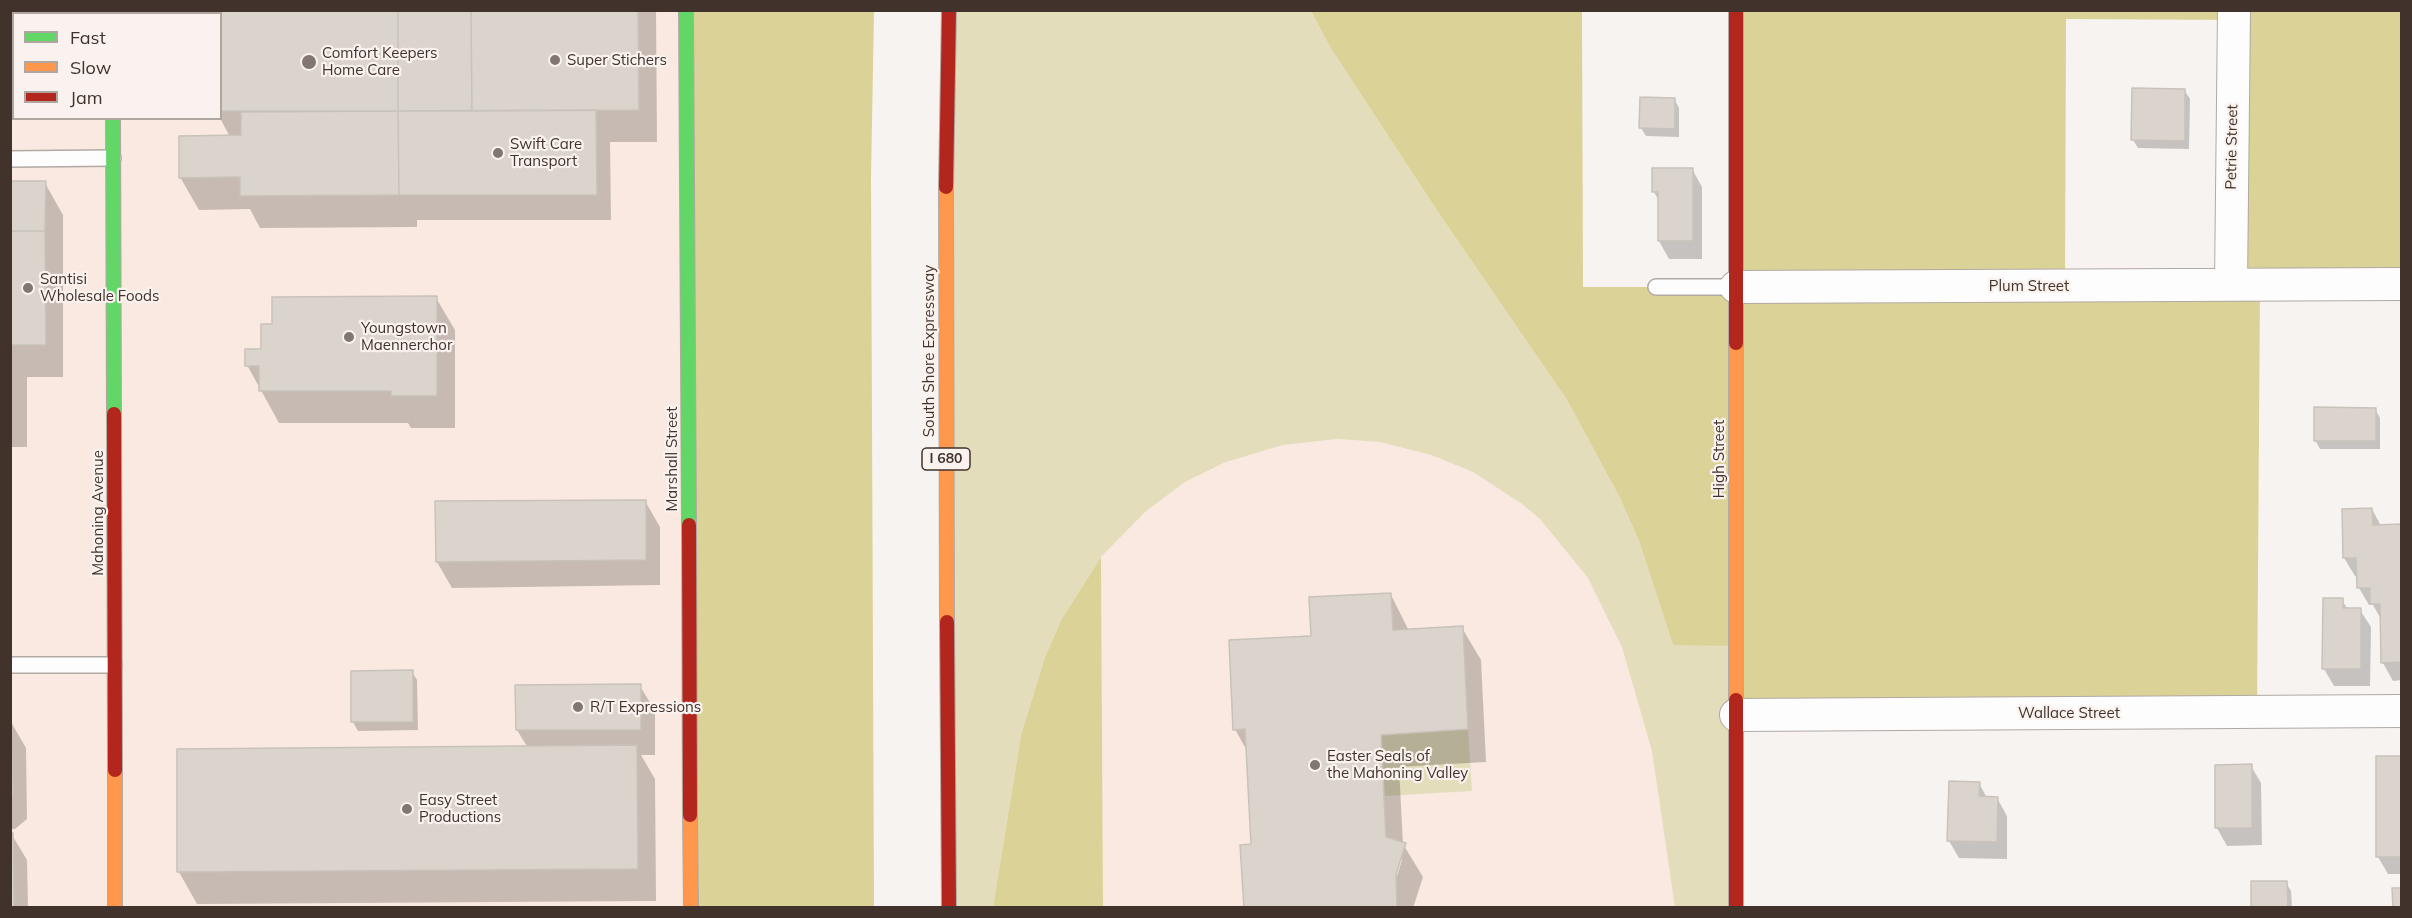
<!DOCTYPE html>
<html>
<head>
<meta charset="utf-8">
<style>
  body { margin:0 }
  #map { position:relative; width:2412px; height:918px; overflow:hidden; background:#f7f3f1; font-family:Mulish,sans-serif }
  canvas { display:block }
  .frame { position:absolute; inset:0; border:12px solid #41332b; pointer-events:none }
  .legend { position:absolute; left:12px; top:12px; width:210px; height:108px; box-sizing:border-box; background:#faf2ee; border:2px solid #b0a6a0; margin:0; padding:8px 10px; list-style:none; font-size:18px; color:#41332b }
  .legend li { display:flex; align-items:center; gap:12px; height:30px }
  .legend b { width:30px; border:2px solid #b0a6a0 }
</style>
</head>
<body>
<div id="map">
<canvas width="2412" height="918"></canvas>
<div class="frame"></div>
<ul class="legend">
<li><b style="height:8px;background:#63d668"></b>Fast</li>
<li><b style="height:8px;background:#ff974d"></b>Slow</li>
<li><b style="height:8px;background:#b3261e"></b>Jam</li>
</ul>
</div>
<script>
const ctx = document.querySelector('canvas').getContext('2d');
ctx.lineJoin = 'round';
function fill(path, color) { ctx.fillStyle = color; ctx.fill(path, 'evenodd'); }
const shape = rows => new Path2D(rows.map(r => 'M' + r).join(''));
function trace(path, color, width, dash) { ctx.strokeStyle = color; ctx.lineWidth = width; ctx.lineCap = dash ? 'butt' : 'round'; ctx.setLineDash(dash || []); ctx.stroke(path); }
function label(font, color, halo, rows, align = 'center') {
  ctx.font = font + ' Mulish,sans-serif'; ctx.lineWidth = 4.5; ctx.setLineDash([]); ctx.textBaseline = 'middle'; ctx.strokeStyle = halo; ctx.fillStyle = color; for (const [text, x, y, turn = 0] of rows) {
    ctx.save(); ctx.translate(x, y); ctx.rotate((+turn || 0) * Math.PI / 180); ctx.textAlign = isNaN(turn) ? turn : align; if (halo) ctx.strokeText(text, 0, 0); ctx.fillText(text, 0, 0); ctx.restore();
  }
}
const built = shape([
  [10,11,686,11,691,907,11,907],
  [14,14,220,14,220,118,14,118],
  [1337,439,1380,442,1431,455,1473,472,1522,504,1540,519,1588,578,1608,615,1736,907,1103,907,1101,557,1145,512,1185,482,1226,462,1283,445]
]);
const green = shape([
  [949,11,1311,11,1330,47,1438,212,1567,400,1620,498,1639,541,1673,645,1736,645,1736,907,1675,907,1652,751,1622,647,1588,578,1540,519,1522,504,1473,472,1431,455,1380,442,1337,439,1283,445,1226,462,1185,482,1145,512,1101,557,1061,620,1045,657,1021,735,993,907,949,907],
  [1468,729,1472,791,1384,796,1381,735]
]);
const forest = shape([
  [686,11,874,11,871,177,874,907,692,907],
  [1311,11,1582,11,1583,287,1735,287,1736,11,2401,11,2401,284,2260,285,2257,712,1736,715,1736,646,1673,645,1639,541,1620,498,1567,400,1438,212,1330,47],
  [2066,19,2234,20,2231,284,2065,285],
  [1101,557,1103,907,993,907,1021,735,1045,657,1061,620]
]);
const shadow = shape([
  [10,10,64,10,64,14,14,14,14,37,10,37],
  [215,10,656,10,657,142,610,142,611,220,417,220,417,227,260,228,250,209,199,210,180,177,230,137,220,118,220,14],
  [2185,91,2190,99,2189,149,2138,148,2133,140],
  [1674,99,1679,108,1679,137,1646,136,1641,128],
  [1692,169,1702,187,1702,259,1669,259,1659,241,1659,201,1654,192],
  [10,183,45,183,63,215,63,377,27,377,27,447,10,447],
  [436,298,455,330,455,428,411,428,408,423,279,423,247,365,262,351],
  [2375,409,2380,418,2380,449,2320,449,2315,440],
  [645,501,660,527,660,585,452,588,437,562],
  [2372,509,2381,526,2402,526,2402,680,2393,681,2383,663,2382,621,2373,605,2369,605,2359,588,2358,576,2355,576,2344,558],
  [1391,595,1409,631,1462,628,1481,660,1486,762,1399,767,1403,844,1423,877,1413,908,1245,908,1253,845,1247,751,1235,729,1312,637],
  [1399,858,1402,860,1395,882,1392,881],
  [2342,600,2348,610,2360,610,2371,627,2370,686,2334,686,2324,669],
  [412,672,417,680,418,730,358,731,353,722],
  [640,686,655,711,655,755,641,755,655,779,656,901,197,904,179,872,528,748,517,730],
  [11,722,26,748,27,819,15,829,10,829],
  [2402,758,2402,874,2388,874,2378,857],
  [2251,766,2261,783,2262,845,2227,846,2217,828],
  [1979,783,1987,798,1997,798,2007,816,2007,859,1959,858,1949,841],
  [12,835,27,860,28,908,10,908],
  [2286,883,2291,891,2292,908,2253,908]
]);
const building = shape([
  [214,10,398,10,398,111,220,111,220,14,214,14,214,10],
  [398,10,471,10,472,111,398,111,398,10],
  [471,10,638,10,639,110,472,111,471,10],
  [2132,88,2185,89,2185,141,2131,140,2132,88],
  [1640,97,1675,98,1675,129,1639,128,1640,97],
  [596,110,597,195,399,195,398,111,596,110],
  [398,111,399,195,240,196,240,177,179,178,179,136,241,135,241,112,398,111],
  [1652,168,1693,168,1693,241,1658,241,1658,192,1652,192,1652,168],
  [10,181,46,181,45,231,10,231,10,181],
  [10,231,45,231,46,345,10,345,10,231],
  [437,296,437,396,391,396,391,391,259,391,259,366,245,366,245,349,261,349,261,324,272,324,272,297,437,296],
  [2314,407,2376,408,2376,441,2314,441,2314,407],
  [646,500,646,560,436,562,435,501,646,500],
  [2372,508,2373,525,2402,524,2402,662,2381,663,2380,604,2370,604,2370,588,2357,588,2356,558,2343,558,2342,509,2372,508],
  [1391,593,1393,630,1463,626,1468,729,1381,735,1386,837,1406,843,1396,874,1397,908,1244,908,1240,845,1251,844,1245,729,1233,730,1229,640,1311,636,1309,597,1391,593],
  [2323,598,2343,598,2343,608,2361,608,2361,669,2322,669,2323,598],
  [413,670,413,722,351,722,351,671,413,670],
  [641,684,641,730,516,730,515,685,641,684],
  [10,721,13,793,10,795,10,721],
  [637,745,638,869,177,872,177,749,637,745],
  [2376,756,2402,756,2402,857,2376,857,2376,756],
  [2252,764,2252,828,2215,828,2215,765,2252,764],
  [1949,781,1980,782,1979,796,1998,797,1997,842,1947,841,1949,781],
  [10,833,13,833,14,908,10,908,10,833],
  [2251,881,2287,881,2288,908,2251,908,2251,881],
  [2392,888,2402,888,2402,908,2393,908,2392,888]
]);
const lane = shape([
  [10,159,113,158],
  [1656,287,1736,287],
  [10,665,114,665]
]);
const street = shape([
  [2231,284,2234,10],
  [1736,287,2402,284],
  [1736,715,2402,711]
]);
const fast = shape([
  [113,10,113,14],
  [686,10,689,525],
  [113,118,114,414]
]);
const slow = shape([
  [946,187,947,622],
  [1736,343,1736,700],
  [115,770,115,908],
  [690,815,691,908]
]);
const jam = shape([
  [1736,10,1736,343],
  [946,187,949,10],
  [114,414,115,770],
  [689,525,690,815],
  [947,622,949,908],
  [1736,700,1736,908]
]);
const markers = [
  [555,60,6,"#817670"],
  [309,62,8,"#817670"],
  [498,153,6,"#817670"],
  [28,288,6,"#817670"],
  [349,337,6,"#817670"],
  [578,707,6,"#817670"],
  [1315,765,6,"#817670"],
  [407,809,6,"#817670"]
];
const shields = [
  [946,459,48]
];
const shieldNames = [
  ["I 680",946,459]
];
const poiNames = [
  ["Comfort Keepers",322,53],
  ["Home Care",322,70],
  ["Super Stichers",567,60],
  ["Swift Care",510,144],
  ["Transport",510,161],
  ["Santisi",40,279],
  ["Wholesale Foods",40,296],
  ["Youngstown",361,328],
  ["Maennerchor",361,345],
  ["R/T Expressions",590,707],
  ["Easter Seals of",1327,756],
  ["the Mahoning Valley",1327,773],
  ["Easy Street",419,800],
  ["Productions",419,817]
];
const streetNames = [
  ["Petrie Street",2232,147,-89],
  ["Plum Street",2029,286],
  ["South Shore Expressway",929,351,-90],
  ["Marshall Street",672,459,-90],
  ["High Street",1719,459,-90],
  ["Mahoning Avenue",98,513,-90],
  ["Wallace Street",2069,713]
];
fill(built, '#f9e9e0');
fill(green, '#e3ddbb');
fill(forest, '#dbd297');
fill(shadow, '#0003');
fill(building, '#dad4cd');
trace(building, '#c8c2bb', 1.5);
trace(lane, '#b1a9a4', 18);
trace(street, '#b1a9a4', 34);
trace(fast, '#b1a9a4', 16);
trace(slow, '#b1a9a4', 16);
trace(jam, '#b1a9a4', 16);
trace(lane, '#fefdfd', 15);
trace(street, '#fefdfd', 32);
trace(fast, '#63d668', 14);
trace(slow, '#ff974d', 14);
trace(jam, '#b3261e', 14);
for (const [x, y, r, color] of markers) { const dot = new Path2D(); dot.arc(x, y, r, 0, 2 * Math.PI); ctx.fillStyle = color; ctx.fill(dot); trace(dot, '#faf2ee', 2); }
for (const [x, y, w] of shields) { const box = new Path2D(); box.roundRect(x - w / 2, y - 11, w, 22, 4.5); ctx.fillStyle = '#faf2ee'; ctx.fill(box); trace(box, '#41332b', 1.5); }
label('bold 14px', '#41332b', null, shieldNames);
label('15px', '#41332b', '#faf2ee', poiNames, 'left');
label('15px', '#41332b', '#faf2ee', streetNames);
</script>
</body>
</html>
